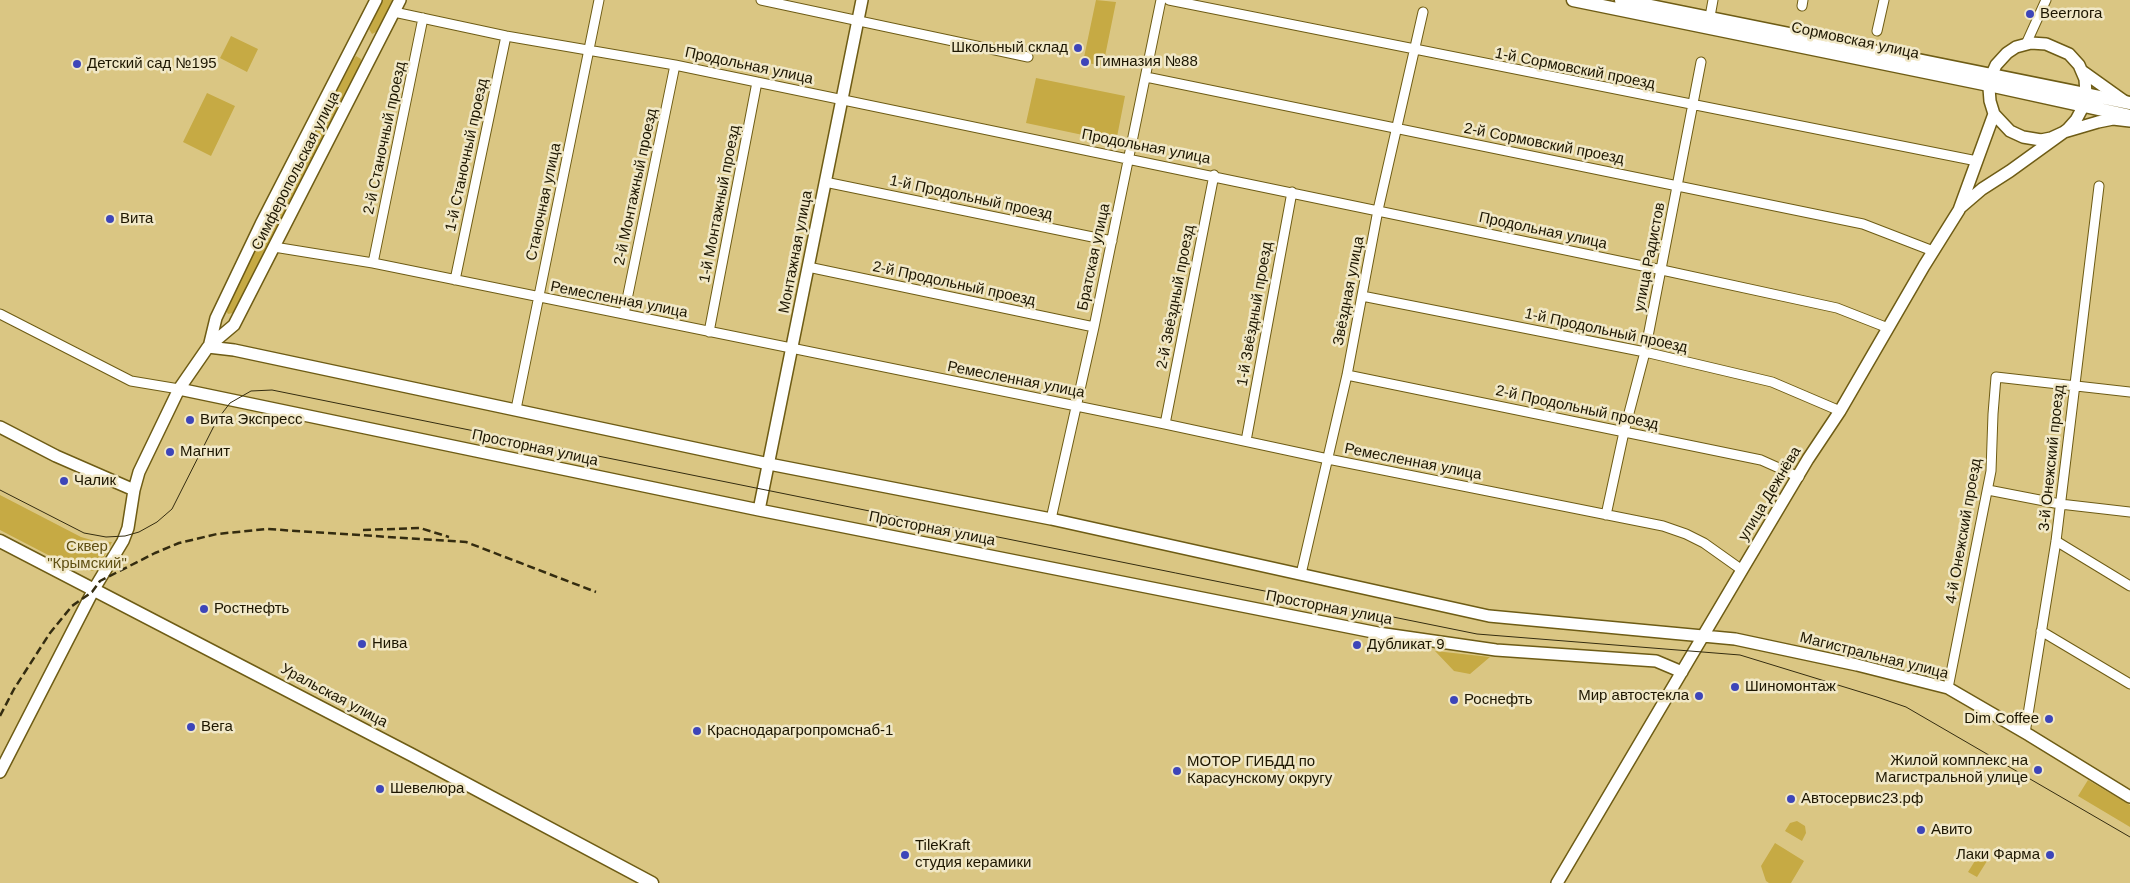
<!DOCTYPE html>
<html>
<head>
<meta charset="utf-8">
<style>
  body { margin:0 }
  canvas { display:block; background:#dac683 }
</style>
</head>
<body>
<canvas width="2130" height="883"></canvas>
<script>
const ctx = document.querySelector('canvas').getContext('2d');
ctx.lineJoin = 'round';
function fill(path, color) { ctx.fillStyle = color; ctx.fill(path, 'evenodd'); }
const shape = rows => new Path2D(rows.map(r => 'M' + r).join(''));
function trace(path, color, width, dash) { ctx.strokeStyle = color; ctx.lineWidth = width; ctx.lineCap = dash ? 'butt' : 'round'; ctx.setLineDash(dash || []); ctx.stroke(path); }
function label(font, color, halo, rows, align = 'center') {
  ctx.font = font + ' Helvetica,sans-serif'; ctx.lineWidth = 5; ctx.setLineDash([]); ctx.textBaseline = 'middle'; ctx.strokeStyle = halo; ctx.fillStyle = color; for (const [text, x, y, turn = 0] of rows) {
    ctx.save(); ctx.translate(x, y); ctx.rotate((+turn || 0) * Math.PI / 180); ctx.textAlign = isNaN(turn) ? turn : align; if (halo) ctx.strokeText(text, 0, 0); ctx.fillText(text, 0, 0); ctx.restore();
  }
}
const green = shape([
  [383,0,393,0,376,32,372,34,369,29],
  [1096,0,1116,2,1103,66,1083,62],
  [231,36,258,49,247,72,220,58],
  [356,56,361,59,361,63,233,313,228,314,225,309,353,60],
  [1036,78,1125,96,1116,142,1026,123],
  [207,93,235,106,211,156,183,142],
  [0,495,81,537,95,541,112,542,97,571,77,570,0,530],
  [1435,651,1490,657,1470,674,1454,671],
  [2088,780,2130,805,2130,827,2078,796],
  [1797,821,1805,826,1806,833,1802,841,1785,831,1790,823],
  [1775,843,1804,861,1791,883,1769,883,1766,881,1761,866],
  [1978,856,1987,861,1977,877,1968,872]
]);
const minor = shape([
  [761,0,1028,57],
  [1169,0,1977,161],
  [1802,6,1803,0],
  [394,12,506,36,675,65,1662,270,1837,308,1888,328],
  [1709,22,1713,0],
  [1877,31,1884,0],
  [2026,44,2046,0],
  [1146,77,1863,224,1933,251],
  [825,182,1112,241],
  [274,247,373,263,1165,424,1328,459,1663,526,1686,534,1704,543,1742,570],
  [373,263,423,18],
  [808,267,1094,327],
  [455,280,506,36],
  [1362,296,1645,352,1772,382,1840,411],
  [0,314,131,381,179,389],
  [624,314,675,65],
  [709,332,757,82],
  [1347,375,1761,460,1799,477],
  [516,409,599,0],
  [1165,424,1214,175],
  [1246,441,1292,192],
  [1988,490,2060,504,2130,512],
  [1606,515,1624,432,1645,352,1701,62],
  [1051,519,1094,327,1161,0],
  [2056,541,2130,586],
  [1301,574,1347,375,1378,210,1423,12],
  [2041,631,2130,684],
  [1948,688,1991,471,1993,414,1996,377,2130,392],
  [2025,733,2056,541,2099,186]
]);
const tertiary = shape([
  [2082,71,2124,101],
  [1961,207,1982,189,2010,171,2064,132,2068,129,2076,120,2084,105,2086,94,2085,79,2079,65,2069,54,2046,44,2031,43,2016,47,2007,53,1996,65,1992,74,1989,88,1990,101,1994,114,2010,131,2023,137,2041,140,2051,138,2064,132,2098,122,2113,119,2130,121],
  [208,347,234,350,769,464,1051,519,1489,616,1735,639,1857,665,1948,688,2029,735,2130,797],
  [209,347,216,318,261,224,376,0],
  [179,389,759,510,1378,633,1496,650,1656,661,1682,672],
  [0,427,56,456,134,490],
  [759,510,862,0],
  [0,772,94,589,123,541,128,528,134,490,139,472,179,389,208,347,234,325,400,0],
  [1557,883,1742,570,1808,459,1840,411,1924,266,1959,210,1994,114]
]);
const secondary = shape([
  [1573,0,1989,85,2130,116],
  [1621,0,2130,103],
  [0,541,412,755,652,883]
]);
const tram = shape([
  [0,490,84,533,106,537,125,536,139,532,157,522,172,509,217,420,230,403,251,391,272,390,1477,634,1740,655,1877,697,1906,707,2130,837]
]);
const rail = shape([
  [363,530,420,528,449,537],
  [0,716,14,689,50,633,72,606,92,592,100,581,155,553,179,543,217,534,267,529,466,542,596,592]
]);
const markers = [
  [2030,14,5,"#3d45b9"],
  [1078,48,5,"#3d45b9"],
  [1085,62,5,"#3d45b9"],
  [77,64,5,"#3d45b9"],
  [110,219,5,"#3d45b9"],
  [190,420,5,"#3d45b9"],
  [170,452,5,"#3d45b9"],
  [64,481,5,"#3d45b9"],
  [204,609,5,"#3d45b9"],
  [362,644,5,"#3d45b9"],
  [1357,645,5,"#3d45b9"],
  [1735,687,5,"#3d45b9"],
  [1699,696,5,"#3d45b9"],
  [1454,700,5,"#3d45b9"],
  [2049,719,5,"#3d45b9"],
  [191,727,5,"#3d45b9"],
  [697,731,5,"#3d45b9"],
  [2038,770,5,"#3d45b9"],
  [1177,771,5,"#3d45b9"],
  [380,789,5,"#3d45b9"],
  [1791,799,5,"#3d45b9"],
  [1921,830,5,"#3d45b9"],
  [905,855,5,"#3d45b9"],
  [2050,855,5,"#3d45b9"]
];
const poiNames = [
  ["Beerлога",2040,14],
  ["Школьный склад",1068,48,"right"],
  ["Гимназия №88",1095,62],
  ["Детский сад №195",87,64],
  ["Вита",120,219],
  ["Вита Экспресс",200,420],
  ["Магнит",180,452],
  ["Чалик",74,481],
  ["Ростнефть",214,609],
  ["Нива",372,644],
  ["Дубликат 9",1367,645],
  ["Шиномонтаж",1745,687],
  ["Мир автостекла",1689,696,"right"],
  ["Роснефть",1464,700],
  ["Dim Coffee",2039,719,"right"],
  ["Вега",201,727],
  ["Краснодарагропромснаб-1",707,731],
  ["Жилой комплекс на",2028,761,"right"],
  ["Магистральной улице",2028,778,"right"],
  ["МОТОР ГИБДД по",1187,762],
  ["Карасунскому округу",1187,779],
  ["Шевелюра",390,789],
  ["Автосервис23.рф",1801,799],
  ["Авито",1931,830],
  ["TileKraft",915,846],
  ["студия керамики",915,863],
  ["Лаки Фарма",2040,855,"right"]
];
const streetNames = [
  ["Сормовская улица",1855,41,12],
  ["Продольная улица",749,66,12],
  ["1-й Сормовский проезд",1575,69,11],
  ["2-й Станочный проезд",385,138,-78],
  ["2-й Сормовский проезд",1544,144,11],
  ["Продольная улица",1146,147,11],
  ["1-й Станочный проезд",467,155,-78],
  ["Симферопольская улица",296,171,-63],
  ["2-й Монтажный проезд",636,187,-78],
  ["1-й Продольный проезд",971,198,12],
  ["Станочная улица",544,202,-78],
  ["1-й Монтажный проезд",720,204,-79],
  ["Продольная улица",1543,231,12],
  ["Монтажная улица",796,252,-79],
  ["Братская улица",1094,257,-78],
  ["улица Радистов",1650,257,-79],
  ["2-й Продольный проезд",954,284,12],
  ["Звёздная улица",1349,291,-79],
  ["2-й Звёздный проезд",1176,297,-79],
  ["Ремесленная улица",619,300,11],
  ["1-й Звёздный проезд",1255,314,-80],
  ["1-й Продольный проезд",1606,331,12],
  ["Ремесленная улица",1016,380,11],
  ["2-й Продольный проезд",1577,408,12],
  ["Просторная улица",535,448,12],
  ["3-й Онежский проезд",2052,458,-84],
  ["Ремесленная улица",1413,462,11],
  ["улица Дежнёва",1770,494,-59],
  ["Просторная улица",932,529,11],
  ["4-й Онежский проезд",1964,531,-80],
  ["Просторная улица",1329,608,11],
  ["Магистральная улица",1874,656,14],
  ["Уральская улица",334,696,28]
];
const parkNames = [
  ["Сквер",87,547],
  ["\"Крымский\"",87,564]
];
fill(green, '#c6aa44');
trace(minor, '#6e5c15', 11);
trace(tertiary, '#6e5c15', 14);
trace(secondary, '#6e5c15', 15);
trace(minor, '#fff', 9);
trace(tertiary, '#fff', 11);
trace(secondary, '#fff', 12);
trace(tram, '#342c10', 1);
trace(rail, '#342c10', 2.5, [8, 4]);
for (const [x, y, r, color] of markers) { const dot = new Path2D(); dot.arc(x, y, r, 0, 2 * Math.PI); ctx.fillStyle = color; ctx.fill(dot); trace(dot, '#f1e8c7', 2); }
label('15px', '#1d1600', '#f1e8c7', poiNames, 'left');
label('15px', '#1d1600', '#f1e8c7', streetNames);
label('15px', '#5f4f12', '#f1e8c7', parkNames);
</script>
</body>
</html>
